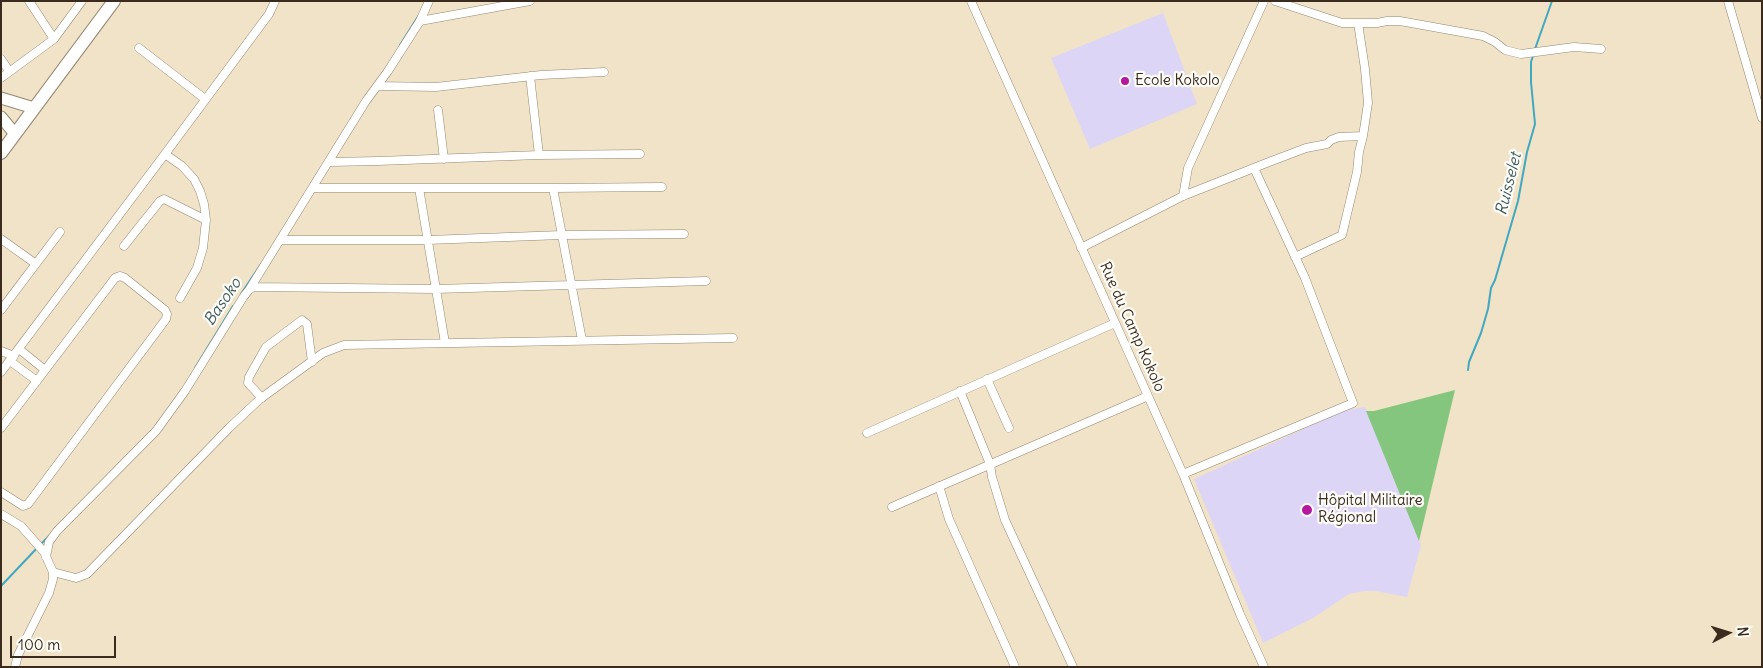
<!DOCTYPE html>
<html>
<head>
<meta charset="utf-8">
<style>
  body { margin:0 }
  #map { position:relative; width:1763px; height:668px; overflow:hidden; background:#f1e3c7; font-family:Delius,sans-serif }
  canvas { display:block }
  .frame { position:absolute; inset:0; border:2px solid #3b2a1e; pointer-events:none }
  .north { position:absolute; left:1703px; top:608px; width:50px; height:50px; -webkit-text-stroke:4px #fdfcf7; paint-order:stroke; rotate:85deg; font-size:14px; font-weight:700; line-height:20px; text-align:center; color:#3b2a1e }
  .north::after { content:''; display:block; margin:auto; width:18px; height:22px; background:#3b2a1e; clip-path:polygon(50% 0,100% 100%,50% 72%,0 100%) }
  .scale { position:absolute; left:10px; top:636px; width:106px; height:22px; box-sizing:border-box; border:2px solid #3b2a1e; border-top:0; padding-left:6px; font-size:15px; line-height:18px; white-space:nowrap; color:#3b2a1e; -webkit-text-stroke:4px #fdfcf7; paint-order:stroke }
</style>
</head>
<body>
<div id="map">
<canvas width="1763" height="668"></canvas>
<div class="frame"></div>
<div class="north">N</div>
<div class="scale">100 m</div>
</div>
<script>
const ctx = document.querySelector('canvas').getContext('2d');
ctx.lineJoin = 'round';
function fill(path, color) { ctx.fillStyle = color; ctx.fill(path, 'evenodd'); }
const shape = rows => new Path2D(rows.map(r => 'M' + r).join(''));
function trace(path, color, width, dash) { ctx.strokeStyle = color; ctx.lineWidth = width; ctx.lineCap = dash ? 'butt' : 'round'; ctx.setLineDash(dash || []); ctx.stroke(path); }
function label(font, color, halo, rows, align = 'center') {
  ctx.font = font + ' Delius,sans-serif'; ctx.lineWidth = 4.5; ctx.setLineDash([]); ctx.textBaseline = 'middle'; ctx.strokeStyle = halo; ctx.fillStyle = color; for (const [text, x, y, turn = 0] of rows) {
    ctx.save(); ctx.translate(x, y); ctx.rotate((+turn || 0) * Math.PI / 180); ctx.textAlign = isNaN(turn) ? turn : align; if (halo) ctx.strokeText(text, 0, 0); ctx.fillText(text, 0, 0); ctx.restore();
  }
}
const built = shape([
  [1163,13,1197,104,1090,149,1051,58],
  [1365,407,1421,545,1407,597,1376,591,1365,591,1349,594,1313,618,1263,643,1194,479,1345,410]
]);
const green = shape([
  [1455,390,1419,541,1366,411,1374,411]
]);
const stream = shape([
  [400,45,419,15],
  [1535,49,1552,1],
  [241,294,261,264],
  [195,368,233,306],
  [1468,370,1469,362,1481,333,1488,309,1491,288,1495,280,1518,201,1527,152,1535,124,1531,82,1531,62,1533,56],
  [41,544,50,535],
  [1,586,38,547]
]);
const street = shape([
  [29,1,54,39],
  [971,1,1183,474,1240,614,1264,667],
  [1275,1,1342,23,1377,23,1387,21,1400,21,1483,36,1495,42,1505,50,1521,54,1574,47,1601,49],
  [1728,1,1762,118],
  [420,21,530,1],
  [139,48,205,99],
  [1,59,9,71],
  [530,76,539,155],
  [1,78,54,39,82,1],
  [378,86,436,87,541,75,604,72],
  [438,110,444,159],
  [165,154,182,166,194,179,200,191,204,204,206,220,203,248,197,268,180,298],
  [330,162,378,161,539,155,640,154],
  [313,188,553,188,582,340],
  [419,188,445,343],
  [553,188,662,187],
  [1183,196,1188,168,1264,1],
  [1,239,36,264],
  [281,240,428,240,562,235,684,234],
  [124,246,160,201,164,199,206,220],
  [1081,248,1183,196,1269,162,1306,148,1327,144,1331,140,1339,137,1363,136],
  [1295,257,1342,235,1357,172,1359,152,1363,136,1368,103,1365,69,1358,23],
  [249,290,366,101,388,71,420,21,429,1],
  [1,310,60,232],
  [19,349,45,370],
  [1,351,14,356],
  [10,361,37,381],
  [1,372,165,154,269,14,275,1],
  [987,379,1009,428],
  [960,391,990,464,992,477,1005,520,1073,667],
  [262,398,248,383,249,377,266,347,302,320,307,324,312,362],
  [1,428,115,278,120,276,125,278,165,310,167,314,166,319,28,504,23,506,1,492],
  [867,433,1115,323],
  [1183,474,1353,403,1305,278,1254,168],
  [939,486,949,519,1015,667],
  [892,507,1148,396],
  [1,514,21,526,44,552,53,572,53,579,49,593,18,655,15,667],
  [46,557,49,542,57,531,156,431,185,391,244,296,249,290,253,287,436,289,706,281],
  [53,572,76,578,87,574,229,428,260,399,323,353,344,345,733,338]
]);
const secondary = shape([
  [1,98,34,108],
  [1,117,15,134]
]);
const primary = shape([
  [1,153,114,1]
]);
const markers = [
  [1125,81,5,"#b5179e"],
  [1307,510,6,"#b5179e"]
];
const poiNames = [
  ["Ecole Kokolo",1135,81],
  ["Hôpital Militaire",1318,501],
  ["Régional",1318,518]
];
const streetNames = [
  ["Rue du Camp Kokolo",1132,327,66]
];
const waterNames = [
  ["Ruisselet",1509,184,-76],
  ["Basoko",223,302,-56]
];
fill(built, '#ddd5f6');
fill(green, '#85c67f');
trace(stream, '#41a8c1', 2);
trace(street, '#968672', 9);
trace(secondary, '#968672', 13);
trace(primary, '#968672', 14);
trace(street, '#fff', 8);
trace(secondary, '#fff', 11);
trace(primary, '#fff', 12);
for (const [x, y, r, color] of markers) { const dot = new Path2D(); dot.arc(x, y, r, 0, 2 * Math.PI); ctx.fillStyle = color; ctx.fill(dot); trace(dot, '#fdfcf7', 2); }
label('15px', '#3b2a1e', '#fdfcf7', poiNames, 'left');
label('15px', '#3b2a1e', '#fdfcf7', streetNames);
label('italic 16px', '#3d5c5f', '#fdfcf7', waterNames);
</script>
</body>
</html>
